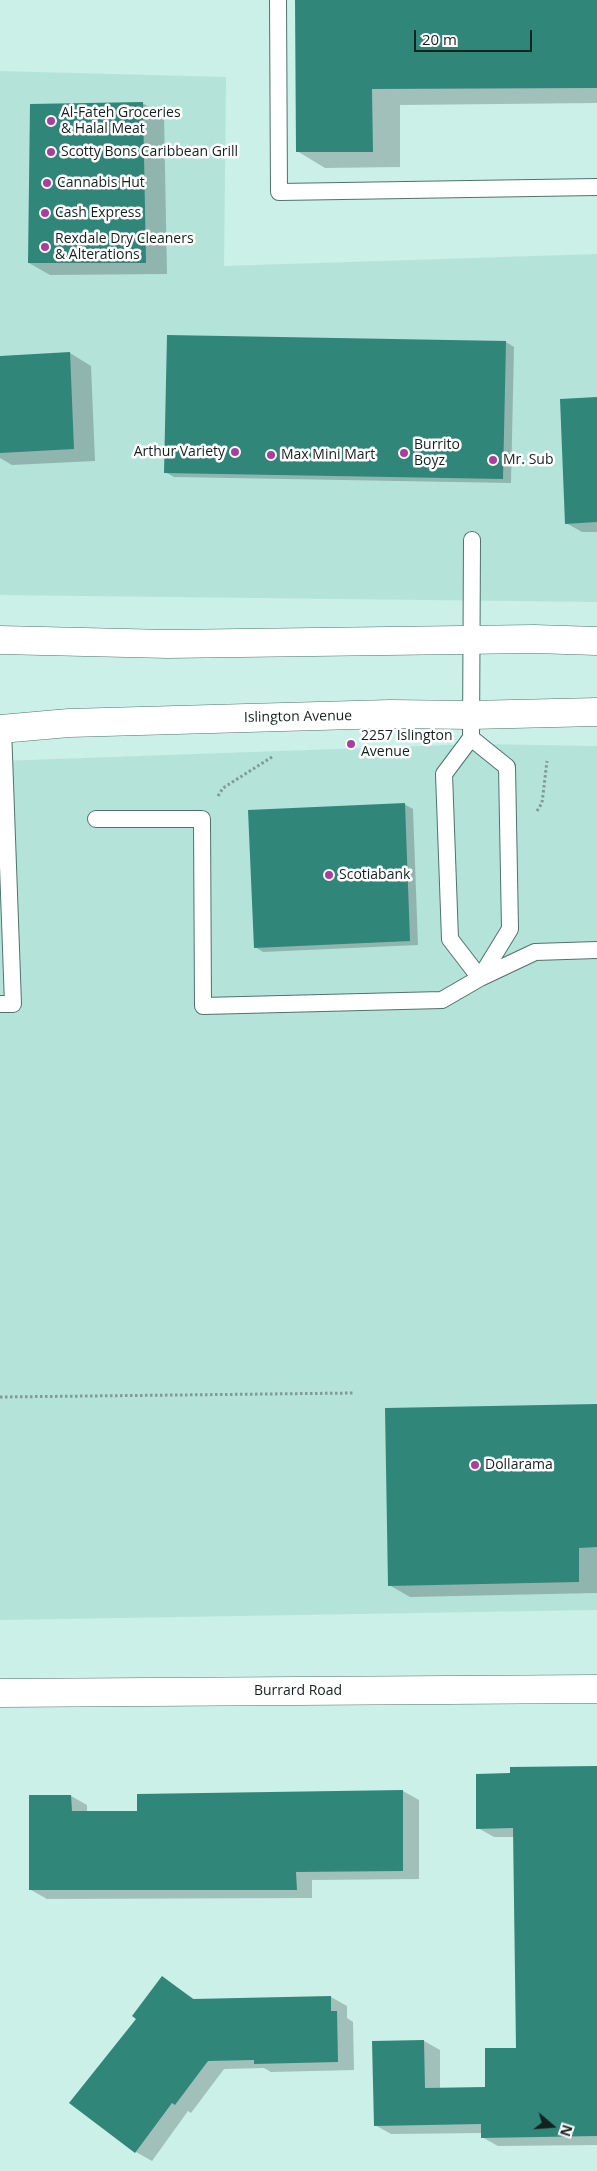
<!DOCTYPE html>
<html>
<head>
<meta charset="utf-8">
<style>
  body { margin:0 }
  #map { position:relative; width:597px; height:2171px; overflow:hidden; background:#caf0e8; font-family:"Open Sans",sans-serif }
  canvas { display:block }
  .north { position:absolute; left:527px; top:2101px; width:50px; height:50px; -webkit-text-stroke:4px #fff; paint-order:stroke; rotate:108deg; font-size:14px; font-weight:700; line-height:20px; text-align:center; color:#14221f }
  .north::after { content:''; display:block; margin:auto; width:18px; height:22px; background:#14221f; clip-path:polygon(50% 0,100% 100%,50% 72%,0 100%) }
  .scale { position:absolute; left:414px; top:30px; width:118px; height:22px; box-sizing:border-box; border:2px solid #14221f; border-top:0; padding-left:6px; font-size:15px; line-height:18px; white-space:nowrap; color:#14221f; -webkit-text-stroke:4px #fff; paint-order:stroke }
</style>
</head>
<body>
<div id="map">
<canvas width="597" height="2171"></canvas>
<div class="north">N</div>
<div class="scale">20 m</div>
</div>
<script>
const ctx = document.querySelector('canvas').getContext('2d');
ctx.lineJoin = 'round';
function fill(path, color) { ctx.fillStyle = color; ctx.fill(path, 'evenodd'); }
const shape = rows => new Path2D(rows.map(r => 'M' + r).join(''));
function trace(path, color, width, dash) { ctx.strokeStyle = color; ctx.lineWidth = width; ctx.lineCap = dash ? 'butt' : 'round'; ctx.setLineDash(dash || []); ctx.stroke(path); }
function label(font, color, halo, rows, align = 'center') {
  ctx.font = font + ' "Open Sans",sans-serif'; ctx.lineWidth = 5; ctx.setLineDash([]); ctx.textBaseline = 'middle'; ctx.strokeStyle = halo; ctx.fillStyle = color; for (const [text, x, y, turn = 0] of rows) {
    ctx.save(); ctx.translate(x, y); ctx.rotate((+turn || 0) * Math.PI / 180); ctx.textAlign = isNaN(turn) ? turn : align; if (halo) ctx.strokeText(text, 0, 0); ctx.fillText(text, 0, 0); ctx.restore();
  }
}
const built = shape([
  [0,71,226,77,224,266,597,254,597,602,0,595],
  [476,744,597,746,597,1610,0,1620,0,761]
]);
const shadow = shape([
  [297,0,597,1,597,103,400,105,400,167,325,168,297,151],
  [142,103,164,115,167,274,50,275,29,263],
  [506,342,514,347,511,483,174,477,165,472],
  [70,353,91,366,95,461,12,465,0,458,0,357],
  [597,398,597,532,582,532,566,523],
  [404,804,413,809,418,945,263,952,255,947],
  [597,1405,597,1593,410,1597,389,1585],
  [597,1767,597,2145,498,2146,482,2137,482,2133,391,2134,375,2125,424,2041,440,2050,440,2089,486,2088,517,2049,515,1837,494,1837,478,1828,512,1774],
  [403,1791,419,1800,419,1879,312,1880,312,1898,47,1899,31,1890,71,1796,87,1805,87,1812,139,1812],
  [162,1977,197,2001,331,1997,347,2006,347,2018,353,2022,354,2070,271,2072,264,2068,224,2069,191,2113,188,2111,152,2161,136,2152,138,2019]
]);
const building = shape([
  [295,0,597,0,597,88,372,89,373,152,296,152],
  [143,102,146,263,28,263,30,104],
  [167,335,506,341,503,479,164,473],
  [70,352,74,449,0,453,0,356],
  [597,397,597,522,565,524,560,399],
  [405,803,410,941,254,948,248,810],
  [597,1404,597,1547,579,1548,579,1582,388,1586,385,1408],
  [597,1766,597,2136,481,2138,481,2124,374,2126,372,2041,424,2040,425,2088,485,2087,485,2048,516,2048,513,1828,476,1829,476,1774,510,1773,510,1767],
  [403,1790,403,1871,296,1872,297,1890,29,1890,29,1795,71,1795,72,1811,137,1811,137,1794],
  [162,1976,193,1999,331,1996,331,2011,337,2011,338,2062,254,2064,254,2060,208,2061,175,2105,172,2103,135,2153,69,2103,136,2019,132,2016]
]);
const path = shape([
  [218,796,223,788,272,757],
  [537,811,542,803,547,761],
  [0,1397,355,1393]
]);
const lane = shape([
  [278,0,279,192,597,187],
  [472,540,471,738,444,774,450,939,480,978],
  [471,738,507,767,510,929,480,978],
  [96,819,202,819,203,1006,442,1000,480,978,535,952,597,950],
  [0,1004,13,1004,3,728]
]);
const street = shape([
  [0,1693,597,1689]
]);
const secondary = shape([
  [0,640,168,644,534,639,597,641],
  [0,729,69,723,390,714,471,715,597,712]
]);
const markers = [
  [51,121,5,"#a93e9f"],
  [51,152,5,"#a93e9f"],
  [47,183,5,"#a93e9f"],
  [45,213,5,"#a93e9f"],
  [45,247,5,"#a93e9f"],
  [235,452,5,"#a93e9f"],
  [404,453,5,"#a93e9f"],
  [271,455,5,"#a93e9f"],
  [493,460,5,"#a93e9f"],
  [351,744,5,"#a93e9f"],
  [329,875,5,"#a93e9f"],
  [475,1465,5,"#a93e9f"]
];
const poiNames = [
  ["Al-Fateh Groceries",61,113],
  ["& Halal Meat",61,129],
  ["Scotty Bons Caribbean Grill",61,152],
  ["Cannabis Hut",57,183],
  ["Cash Express",55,213],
  ["Rexdale Dry Cleaners",55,239],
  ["& Alterations",55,255],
  ["Burrito",414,445],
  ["Boyz",414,461],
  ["Arthur Variety",225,452,"right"],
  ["Max Mini Mart",281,455],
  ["Mr. Sub",503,460],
  ["2257 Islington",361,736],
  ["Avenue",361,752],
  ["Scotiabank",339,875],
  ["Dollarama",485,1465]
];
const streetNames = [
  ["Islington Avenue",298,717,-1],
  ["Burrard Road",298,1691]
];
fill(built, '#b4e3da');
fill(shadow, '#0003');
fill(building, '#31867a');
trace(lane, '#50736c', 18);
trace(street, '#50736c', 29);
trace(secondary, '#50736c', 29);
trace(path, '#7f9b95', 3, [2.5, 2.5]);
trace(lane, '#fff', 16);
trace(street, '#fff', 28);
trace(secondary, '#fff', 28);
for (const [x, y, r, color] of markers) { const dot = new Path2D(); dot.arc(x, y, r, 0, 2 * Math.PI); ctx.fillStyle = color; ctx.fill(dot); trace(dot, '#fff', 2); }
label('14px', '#14221f', '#fff', poiNames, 'left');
label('14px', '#14221f', '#fff', streetNames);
</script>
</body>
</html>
